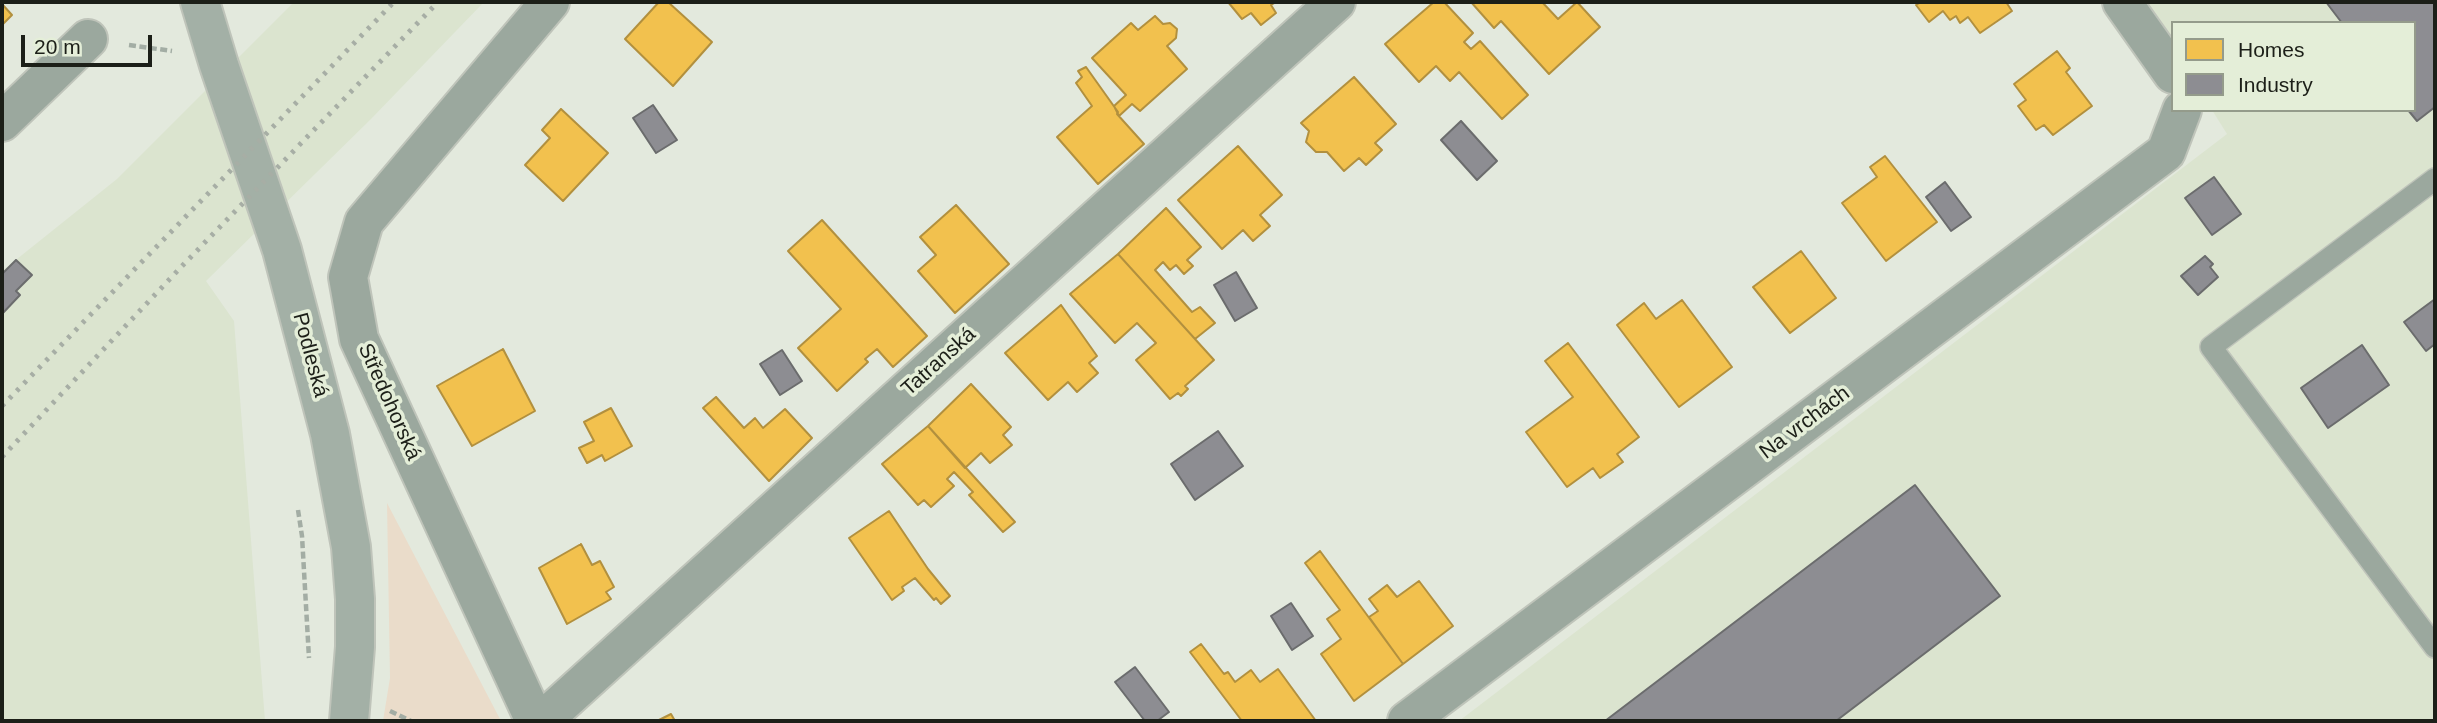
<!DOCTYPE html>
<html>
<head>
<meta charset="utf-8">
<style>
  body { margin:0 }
  #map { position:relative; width:2437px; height:723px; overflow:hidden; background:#e3e9dd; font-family:Helvetica,sans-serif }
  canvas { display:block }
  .frame { position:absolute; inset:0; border:4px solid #1c1f18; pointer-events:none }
  .legend { position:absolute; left:2171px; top:21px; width:245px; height:91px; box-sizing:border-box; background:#e4eed8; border:2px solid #949b8b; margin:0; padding:9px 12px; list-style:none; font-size:21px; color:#1c1f18 }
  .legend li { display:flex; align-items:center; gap:14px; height:35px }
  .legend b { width:35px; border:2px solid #949b8b }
  .scale { position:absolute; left:21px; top:35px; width:131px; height:32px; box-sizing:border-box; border:4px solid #1c1f18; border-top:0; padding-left:9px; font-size:21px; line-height:24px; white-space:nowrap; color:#1c1f18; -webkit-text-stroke:5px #e4eed8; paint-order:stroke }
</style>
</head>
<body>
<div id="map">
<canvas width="2437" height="723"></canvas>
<div class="frame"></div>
<ul class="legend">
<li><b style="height:19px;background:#f2c14e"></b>Homes</li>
<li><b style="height:19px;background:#8d8d92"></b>Industry</li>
</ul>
<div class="scale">20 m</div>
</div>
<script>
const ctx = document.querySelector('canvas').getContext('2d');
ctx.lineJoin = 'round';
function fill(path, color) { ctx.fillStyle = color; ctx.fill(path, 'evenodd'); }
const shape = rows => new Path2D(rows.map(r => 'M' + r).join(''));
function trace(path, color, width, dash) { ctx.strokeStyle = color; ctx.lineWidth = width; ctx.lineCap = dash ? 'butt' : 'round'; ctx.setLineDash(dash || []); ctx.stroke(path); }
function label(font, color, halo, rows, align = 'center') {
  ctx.font = font + ' Helvetica,sans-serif'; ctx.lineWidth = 7; ctx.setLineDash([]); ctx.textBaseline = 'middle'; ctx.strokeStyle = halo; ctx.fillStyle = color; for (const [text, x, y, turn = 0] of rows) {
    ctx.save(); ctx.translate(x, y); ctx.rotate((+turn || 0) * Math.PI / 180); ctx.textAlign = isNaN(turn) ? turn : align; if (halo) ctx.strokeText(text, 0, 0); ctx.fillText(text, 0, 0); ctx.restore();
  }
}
const built = shape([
  [294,2,484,2,371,119,206,281,234,321,265,721,2,721,2,271,117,179],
  [2138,2,2435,2,2435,721,1459,721,2227,134,2212,110,2414,110,2414,23,2173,23,2173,53]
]);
const green = shape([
  [387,503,501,721,383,721,390,678]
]);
const homes = shape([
  [659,2,668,2,712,42,673,86,625,39,659,2],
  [1228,2,1276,2,1271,5,1276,13,1261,25,1251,13,1242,19,1228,2],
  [1434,2,1444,2,1473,33,1464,42,1471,49,1480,41,1528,95,1502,119,1459,72,1450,81,1436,66,1419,82,1385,44,1434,2],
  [1471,2,1542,2,1558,19,1577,2,1600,27,1549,74,1501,21,1494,28,1471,2],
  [1921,2,2006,2,2012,11,1980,33,1968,17,1960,23,1956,16,1950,20,1943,11,1929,22,1916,5,1921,2],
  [2,4,12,15,2,25,2,4],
  [1155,16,1163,24,1170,23,1177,29,1176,38,1167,46,1187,69,1140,111,1132,104,1119,116,1114,106,1126,95,1092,58,1131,23,1138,30,1155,16],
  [2057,51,2070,68,2066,72,2092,106,2053,135,2044,125,2036,130,2018,106,2026,100,2014,84,2057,51],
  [1086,67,1118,112,1117,114,1144,144,1098,184,1057,137,1092,106,1076,83,1082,77,1078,71,1086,67],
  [1354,77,1396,124,1375,143,1382,150,1366,165,1359,158,1344,171,1327,152,1316,152,1306,142,1309,131,1301,123,1354,77],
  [561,109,608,153,563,201,525,165,550,138,542,130,561,109],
  [1238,146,1282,195,1260,215,1270,226,1253,241,1243,230,1222,249,1178,200,1238,146],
  [1885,156,1937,222,1886,261,1842,203,1877,177,1870,167,1885,156],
  [956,205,1009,264,955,313,918,271,936,255,920,237,956,205],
  [1166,208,1201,247,1187,260,1193,266,1184,274,1176,265,1170,270,1163,262,1155,270,1192,312,1200,307,1215,323,1195,339,1118,254,1166,208],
  [822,220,927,336,893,367,877,349,865,359,868,362,837,391,798,348,841,309,788,251,822,220],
  [1801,251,1836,298,1790,333,1753,287,1801,251],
  [1118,254,1214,360,1185,386,1188,389,1181,396,1178,393,1170,399,1136,360,1156,343,1137,323,1115,343,1070,294,1118,254],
  [1682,300,1732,367,1679,407,1617,325,1644,303,1656,319,1682,300],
  [1061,305,1097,356,1089,363,1098,373,1077,392,1068,382,1048,400,1005,353,1061,305],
  [1568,343,1639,437,1617,454,1623,462,1600,478,1593,468,1567,487,1526,432,1573,397,1545,361,1568,343],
  [503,349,535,411,472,446,437,386,503,349],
  [971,384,1011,427,1003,435,1012,445,990,463,981,453,965,468,928,426,971,384],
  [716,397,744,428,755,418,763,428,785,409,812,438,769,481,703,408,716,397],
  [611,408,632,446,605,461,602,455,587,463,579,448,594,441,584,422,611,408],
  [928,426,1015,522,1003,532,969,495,973,492,954,472,947,479,954,486,931,507,924,500,918,505,882,464,928,426],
  [889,511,928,569,950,596,941,604,936,598,934,600,915,578,902,587,904,591,892,600,849,538,889,511],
  [581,544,592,565,600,561,614,587,606,592,611,599,567,624,539,568,581,544],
  [1320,551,1403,664,1354,701,1321,654,1341,639,1327,619,1340,610,1305,563,1320,551],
  [1419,581,1453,626,1403,664,1369,617,1378,611,1369,599,1387,585,1397,597,1419,581],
  [1201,644,1224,674,1228,672,1235,682,1251,670,1260,682,1278,669,1316,721,1242,721,1190,652,1201,644],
  [671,714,675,721,657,721,671,714]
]);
const industry = shape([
  [2326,2,2435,2,2435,107,2417,121,2408,110,2414,110,2414,23,2342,23,2326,2],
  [653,105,677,140,656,153,633,118,653,105],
  [1461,121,1497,161,1477,180,1441,140,1461,121],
  [2214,177,2241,214,2212,235,2185,198,2214,177],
  [1945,182,1971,217,1951,231,1926,197,1945,182],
  [2205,256,2213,264,2210,267,2218,277,2198,295,2181,276,2205,256],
  [16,260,32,275,16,291,20,295,2,314,2,274,16,260],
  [1236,272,1257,308,1235,321,1214,285,1236,272],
  [2435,299,2435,344,2426,351,2404,322,2435,299],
  [2362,345,2389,385,2328,428,2301,388,2362,345],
  [782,350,802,381,780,395,760,364,782,350],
  [1218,431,1243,466,1195,500,1171,464,1218,431],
  [1915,485,2000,596,1836,721,1605,721,1915,485],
  [1291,603,1313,636,1292,650,1271,616,1291,603],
  [1135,667,1169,712,1157,721,1145,721,1115,682,1135,667]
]);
const path = shape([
  [129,45,172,51],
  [298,510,302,536,309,658],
  [390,711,411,721]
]);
const service = shape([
  [2435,179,2211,347,2435,647]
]);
const minor = shape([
  [2122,2,2173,74],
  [2,122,88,39],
  [535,721,359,339,348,277,364,222,550,2],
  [542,721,1336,2],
  [1407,721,2166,152,2182,110]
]);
const secondary = shape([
  [200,2,219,65,282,250,330,434,351,547,355,599,355,647,349,721]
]);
const rail = shape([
  [2,406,394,2],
  [2,457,183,265,438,2]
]);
const streetNames = [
  ["Podleská",310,355,75],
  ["Tatranská",939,362,-42],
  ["Středohorská",389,402,66],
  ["Na vrchách",1805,423,-37]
];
fill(built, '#dbe4cf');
fill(green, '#eadcca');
fill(homes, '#f2c14e');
trace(homes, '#b2903e', 2);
fill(industry, '#8d8d92');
trace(industry, '#6b6c6d', 2);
trace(service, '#bfc4ba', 24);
trace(minor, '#bfc4ba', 42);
trace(secondary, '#bfc4ba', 42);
trace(path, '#a3ada4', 4.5, [7, 3.5]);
trace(service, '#9ba89e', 21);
trace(minor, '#9ba89e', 38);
trace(secondary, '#a3b0a6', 38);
trace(rail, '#a7aea5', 5, [3.5, 7]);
label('21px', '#1c1f18', '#e4eed8', streetNames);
</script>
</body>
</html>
